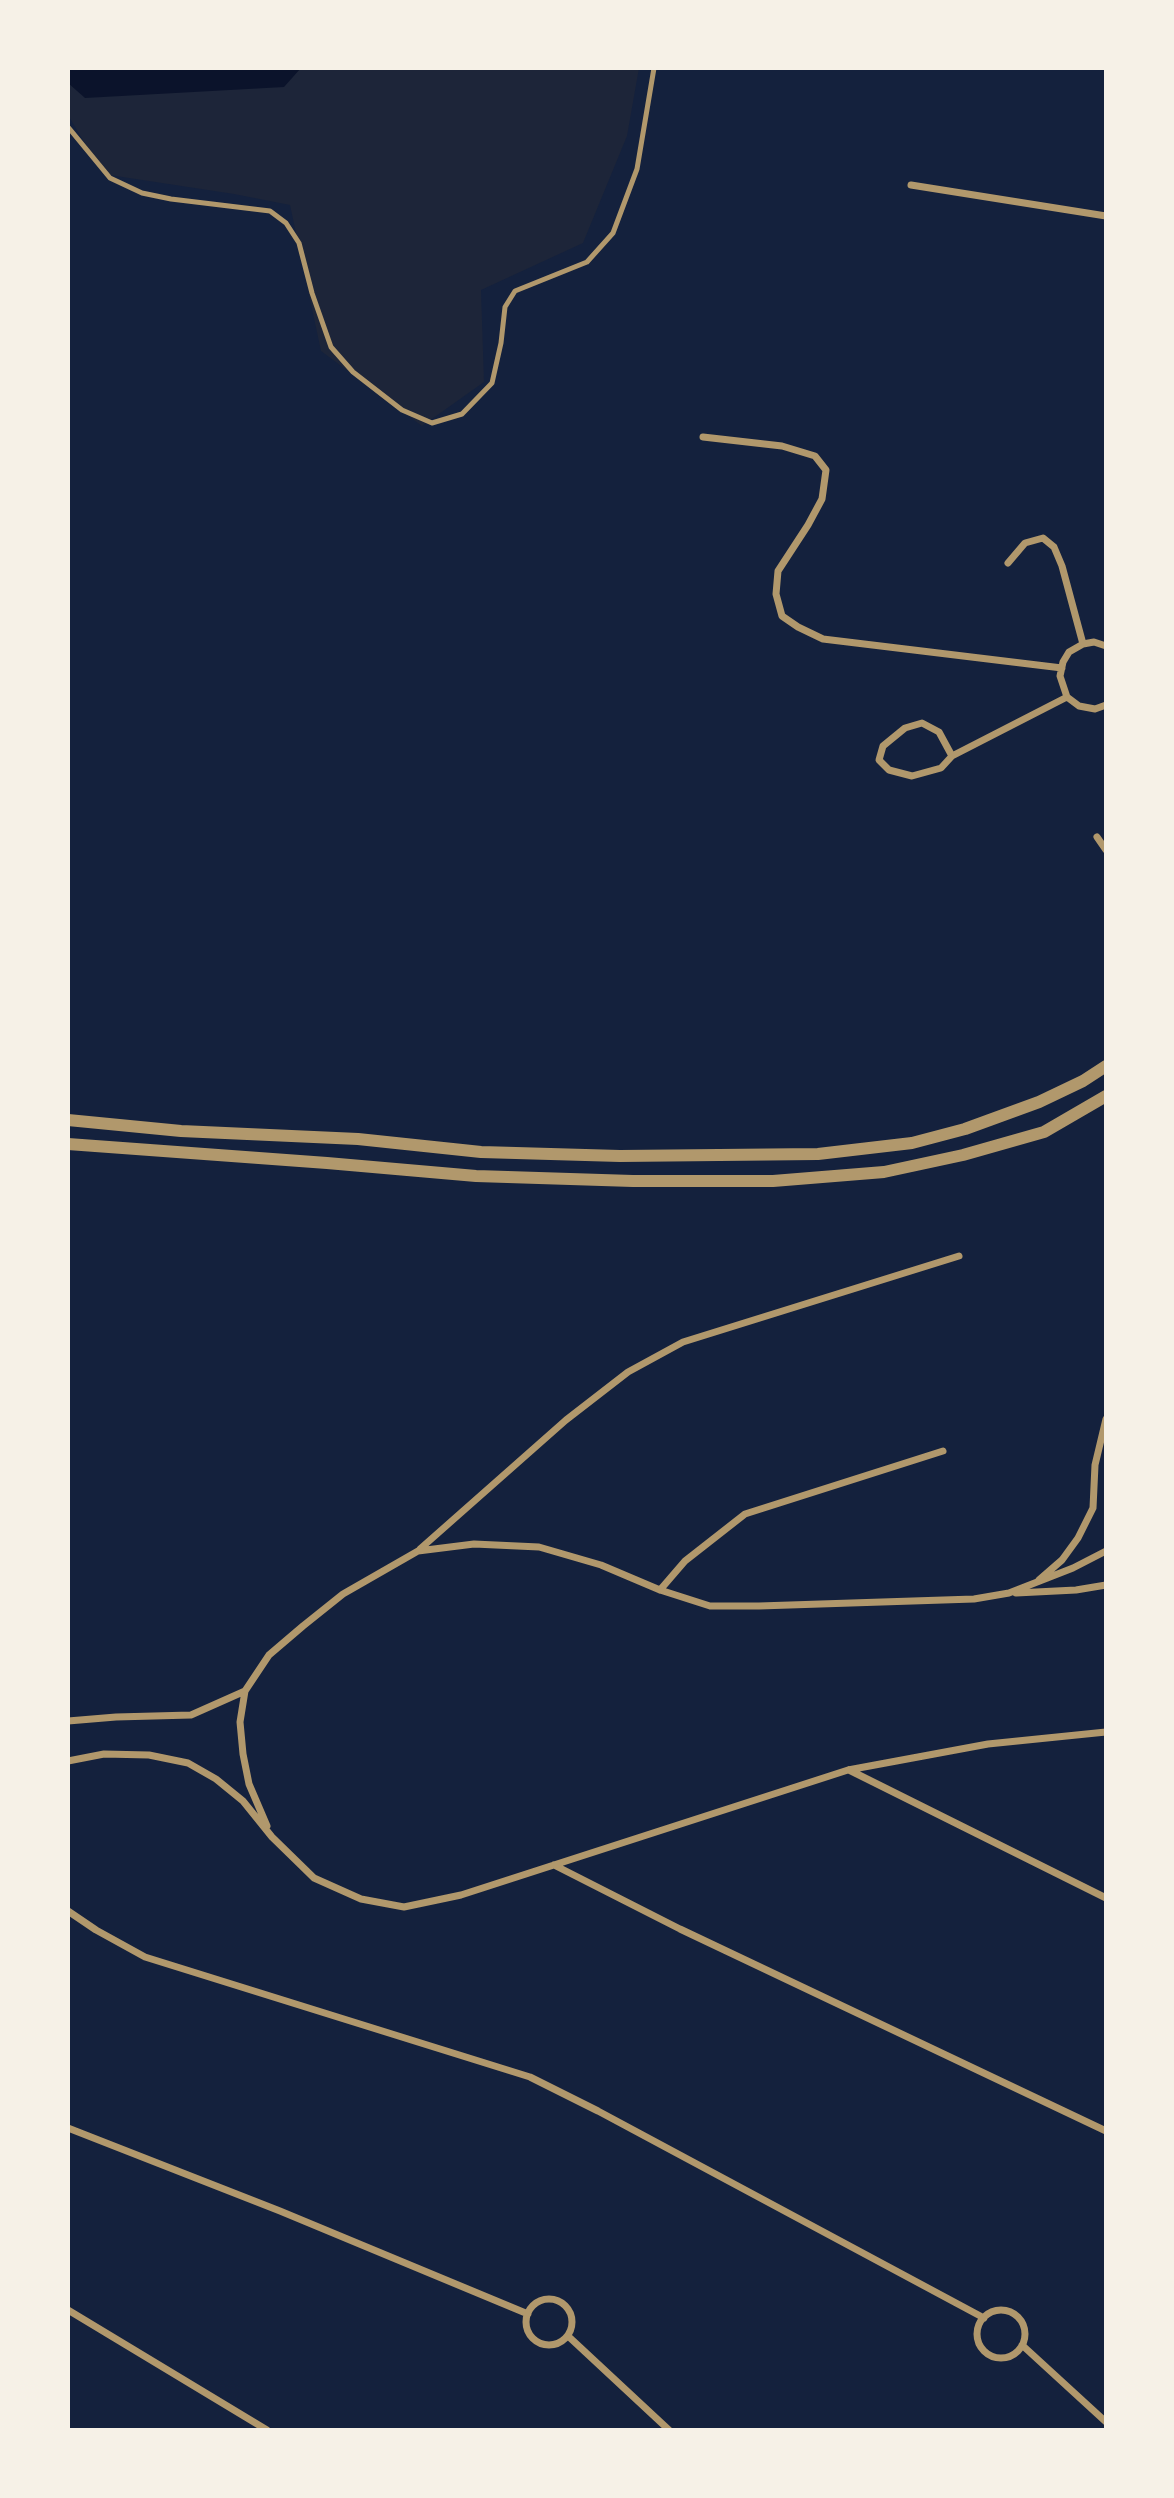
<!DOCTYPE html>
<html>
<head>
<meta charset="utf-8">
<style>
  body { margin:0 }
  #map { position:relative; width:1174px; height:2498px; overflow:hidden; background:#14213d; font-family:Figtree,sans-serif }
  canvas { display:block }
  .frame { position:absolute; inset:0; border:70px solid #f6f1e7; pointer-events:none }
</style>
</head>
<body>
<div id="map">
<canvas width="1174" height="2498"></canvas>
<div class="frame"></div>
</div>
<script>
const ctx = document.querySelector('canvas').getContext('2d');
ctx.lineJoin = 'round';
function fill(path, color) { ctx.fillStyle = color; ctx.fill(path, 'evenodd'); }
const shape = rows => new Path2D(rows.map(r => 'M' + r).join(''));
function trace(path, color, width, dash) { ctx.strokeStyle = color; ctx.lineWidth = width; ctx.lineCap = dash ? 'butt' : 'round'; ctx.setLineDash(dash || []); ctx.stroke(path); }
const green = shape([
  [68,68,639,68,627,136,583,243,481,290,484,382,422,426,321,351,290,205,234,194,103,174,68,115]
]);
const water = shape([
  [68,68,301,68,284,87,85,98,68,83]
]);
const service = shape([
  [68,127,110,178,142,193,171,199,270,211,286,223,299,243,312,293,331,347,353,372,402,410,432,423,462,414,492,383,501,343,505,307,515,291,587,262,613,233,637,169,654,68]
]);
const minor = shape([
  [911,185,1106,216],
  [703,437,782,446,815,456,826,470,822,499,808,525,778,571,776,594,782,616,798,627,823,639,1062,668],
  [1008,563,1025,543,1043,538,1054,547,1062,566,1083,644],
  [1106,646,1094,642,1083,644,1069,652,1063,662,1060,676,1067,697,1079,706,1095,709,1106,705],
  [952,756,939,732,922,723,905,728,883,746,879,760,889,770,912,776,941,768,952,756,1067,697],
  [1097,837,1106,850],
  [420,1549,566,1420,628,1372,683,1342,959,1256],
  [1039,1580,1062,1560,1078,1538,1093,1508,1095,1465,1106,1419],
  [660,1590,685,1561,745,1514,943,1451],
  [1016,1593,1076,1590,1106,1585],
  [68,1721,116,1717,191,1715,245,1691],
  [68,1761,104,1754,149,1755,188,1763,216,1779,243,1801,272,1837,314,1878,361,1899,404,1907,461,1895,848,1770,988,1744,1106,1732],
  [849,1770,1106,1898],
  [267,1826,249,1784,243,1754,240,1722,245,1691,269,1655,303,1626,343,1594,418,1551,474,1544,539,1547,601,1565,660,1590,710,1606,759,1606,974,1599,1009,1593,1073,1568,1106,1551],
  [554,1865,680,1929,1106,2131],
  [68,1911,96,1930,145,1957,530,2077,598,2111,984,2318],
  [68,2128,280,2211,528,2314],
  '526 2322a23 23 0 1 1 46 0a23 23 0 1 1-46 0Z',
  [68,2310,267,2430],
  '977 2334a24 24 0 1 1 48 0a24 24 0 1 1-48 0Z',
  [568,2336,669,2430],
  [1022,2345,1106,2422]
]);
const tertiary = shape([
  [68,1120,181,1131,358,1139,481,1152,620,1156,818,1154,912,1143,965,1129,1039,1102,1083,1081,1106,1066],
  [68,1144,327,1163,476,1176,633,1181,773,1181,884,1172,963,1155,1044,1132,1106,1096]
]);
fill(green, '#1d2539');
fill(water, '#0b132b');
trace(service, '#b1986c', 5);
trace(minor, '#b1986c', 7);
trace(tertiary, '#b1986c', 12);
</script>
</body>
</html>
